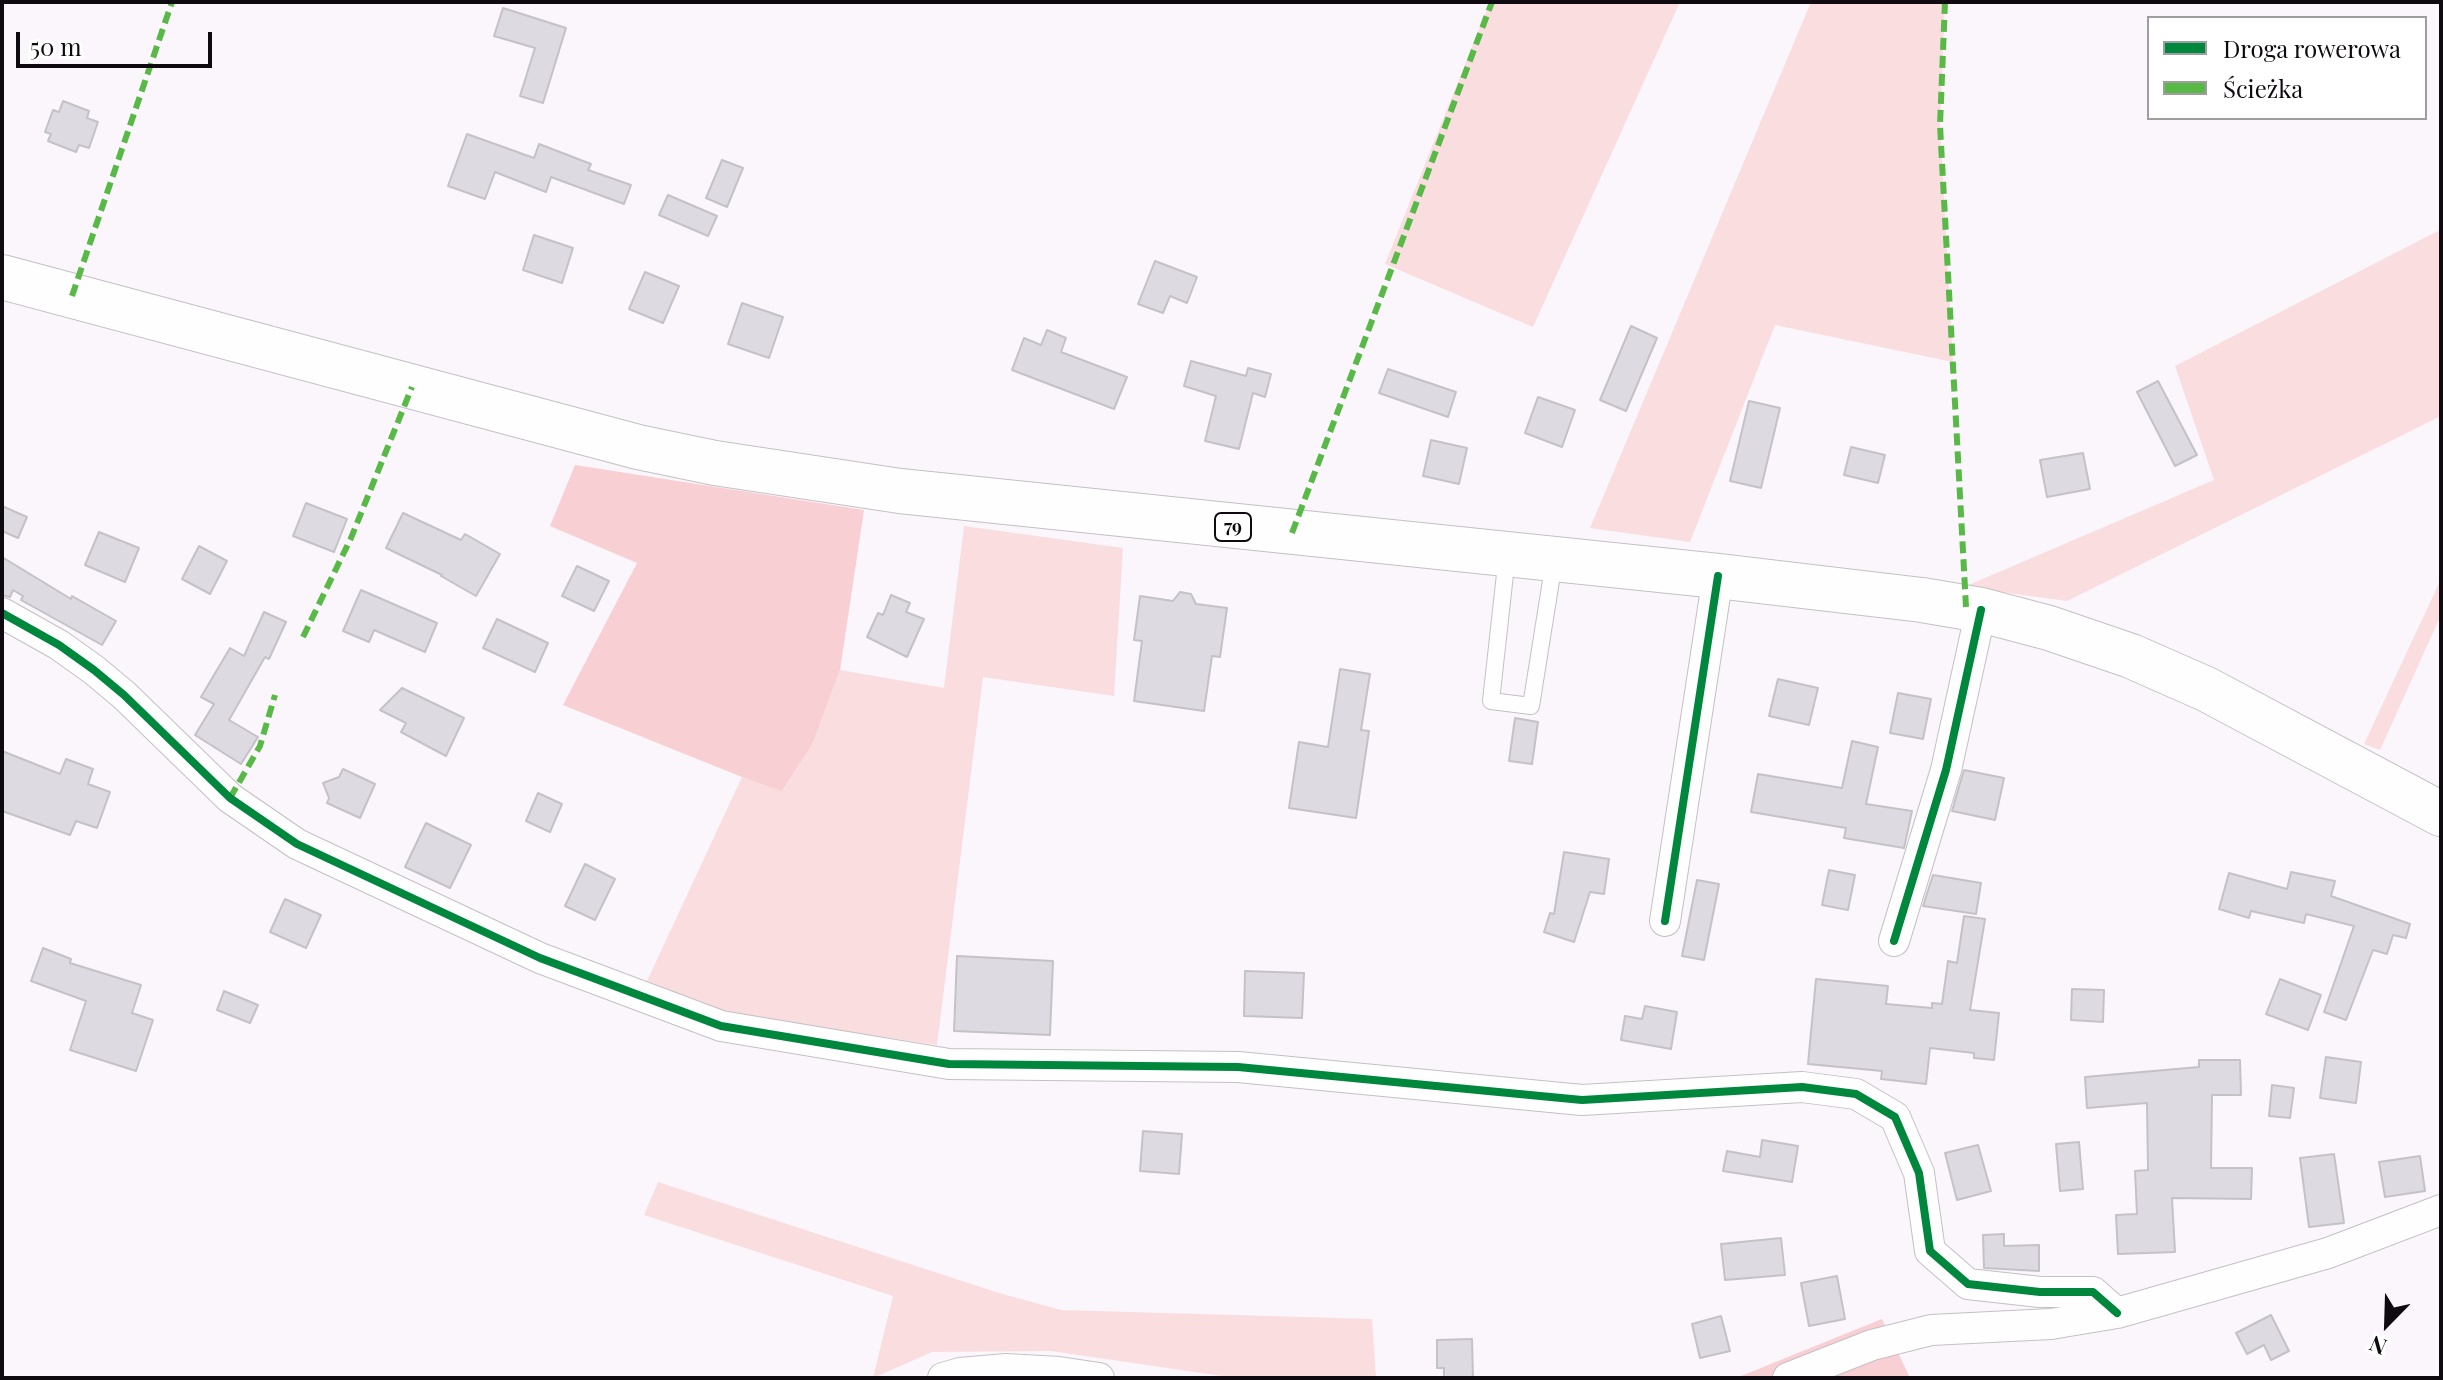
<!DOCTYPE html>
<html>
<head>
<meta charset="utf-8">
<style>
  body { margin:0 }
  #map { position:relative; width:2443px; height:1380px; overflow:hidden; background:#fbf6fc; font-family:"Playfair Display",serif }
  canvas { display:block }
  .frame { position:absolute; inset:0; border:4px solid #0e0a0f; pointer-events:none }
  .legend { position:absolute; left:2147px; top:16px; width:280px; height:104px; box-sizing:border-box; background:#fff; border:2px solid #9f9d9f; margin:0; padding:10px 14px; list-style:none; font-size:24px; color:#0e0a0f }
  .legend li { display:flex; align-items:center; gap:16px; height:40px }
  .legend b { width:40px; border:2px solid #9f9d9f }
  .north { position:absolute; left:2347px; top:1284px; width:80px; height:80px; -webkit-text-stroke:6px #fff; paint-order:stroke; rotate:203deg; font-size:22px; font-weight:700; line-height:32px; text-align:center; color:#0e0a0f }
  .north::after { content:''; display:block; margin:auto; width:28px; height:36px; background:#0e0a0f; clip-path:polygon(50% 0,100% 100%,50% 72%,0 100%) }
  .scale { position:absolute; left:16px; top:32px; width:196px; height:36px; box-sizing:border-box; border:4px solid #0e0a0f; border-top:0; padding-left:10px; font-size:24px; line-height:28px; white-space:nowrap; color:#0e0a0f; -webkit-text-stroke:6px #fff; paint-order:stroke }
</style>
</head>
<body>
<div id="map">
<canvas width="2443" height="1380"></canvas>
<div class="frame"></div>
<ul class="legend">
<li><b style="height:10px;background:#00873e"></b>Droga rowerowa</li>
<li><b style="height:10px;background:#58b947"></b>Ścieżka</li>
</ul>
<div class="north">N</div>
<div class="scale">50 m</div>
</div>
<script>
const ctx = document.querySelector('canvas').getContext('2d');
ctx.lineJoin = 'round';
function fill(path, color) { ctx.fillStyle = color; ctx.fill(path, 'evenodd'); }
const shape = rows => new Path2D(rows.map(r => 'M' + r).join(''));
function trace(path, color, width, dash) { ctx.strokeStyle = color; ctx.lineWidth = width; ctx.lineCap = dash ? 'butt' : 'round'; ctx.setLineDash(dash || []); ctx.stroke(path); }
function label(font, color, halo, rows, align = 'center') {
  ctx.font = font + ' "Playfair Display",serif'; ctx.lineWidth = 6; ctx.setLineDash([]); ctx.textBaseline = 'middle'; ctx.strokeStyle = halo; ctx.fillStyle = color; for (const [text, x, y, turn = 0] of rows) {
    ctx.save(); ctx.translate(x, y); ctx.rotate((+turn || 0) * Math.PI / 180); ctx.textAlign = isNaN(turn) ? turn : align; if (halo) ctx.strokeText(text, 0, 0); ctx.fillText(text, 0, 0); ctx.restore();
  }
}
const green = shape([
  [1490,2,1680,2,1533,327,1385,264],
  [1811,2,1945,2,1940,125,1953,362,1775,325,1690,542,1590,528],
  [2438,231,2441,237,2441,416,2067,601,1964,587,2214,480,2175,366],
  [964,526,1123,548,1114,696,983,677,937,1045,730,1014,647,981,742,777,783,790,812,745,840,670,944,688],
  [2441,579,2441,615,2380,750,2364,744],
  [658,1182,999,1293,1061,1310,1372,1319,1376,1378,1236,1378,1051,1351,932,1352,873,1378,893,1296,644,1215]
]);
const forest = shape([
  [575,465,864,510,840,670,812,745,782,791,742,777,563,705,637,563,550,526],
  [1882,1319,1910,1378,1736,1378]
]);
const building = shape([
  [503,8,566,28,543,103,520,96,535,48,494,36,503,8],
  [63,101,89,111,87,118,98,122,89,148,79,145,76,152,48,141,51,134,45,132,53,110,59,112,63,101],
  [467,134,534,158,539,144,591,164,588,170,631,185,624,204,551,177,546,192,495,172,485,199,448,186,467,134],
  [722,160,743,168,727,207,706,198,722,160],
  [668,195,717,216,708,236,659,215,668,195],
  [534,235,573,248,562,283,523,270,534,235],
  [1155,261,1197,277,1187,303,1170,296,1163,313,1138,304,1155,261],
  [645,272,679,286,663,323,629,309,645,272],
  [742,303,783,317,769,358,728,344,742,303],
  [1631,326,1657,338,1626,411,1600,400,1631,326],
  [1047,330,1066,338,1061,352,1127,377,1114,409,1012,370,1024,338,1041,345,1047,330],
  [1191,361,1246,376,1248,368,1271,374,1265,397,1253,393,1239,449,1205,441,1216,396,1184,386,1191,361],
  [1388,369,1456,392,1448,417,1379,393,1388,369],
  [2158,381,2197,455,2175,466,2137,392,2158,381],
  [1538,397,1575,410,1562,447,1525,433,1538,397],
  [1749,401,1780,408,1761,488,1730,481,1749,401],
  [1431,440,1467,448,1459,484,1423,476,1431,440],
  [1851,447,1885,455,1878,483,1844,475,1851,447],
  [2083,453,2090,489,2047,497,2040,460,2083,453],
  [306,503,347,519,334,552,293,536,306,503],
  [2,506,27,517,18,538,2,531,2,506],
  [403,513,461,540,465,534,500,554,476,596,441,576,442,575,386,548,403,513],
  [99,532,139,548,125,582,85,565,99,532],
  [199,546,227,561,210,594,182,579,199,546],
  [2,557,71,599,72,596,116,621,102,645,21,600,23,596,13,590,10,597,2,595,2,557],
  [577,566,609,581,594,611,562,596,577,566],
  [361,590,437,623,425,652,374,630,369,642,343,631,361,590],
  [1180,592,1191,594,1196,604,1227,608,1220,657,1212,656,1204,711,1134,701,1142,641,1134,640,1140,596,1173,601,1180,592],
  [891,595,910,603,906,612,924,619,907,657,867,637,878,613,883,615,891,595],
  [264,612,286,622,269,659,265,657,229,720,258,737,241,764,195,735,214,704,201,697,230,648,244,656,264,612],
  [497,619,548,643,535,672,483,648,497,619],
  [1340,669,1370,674,1361,730,1369,731,1356,818,1289,808,1299,742,1328,747,1340,669],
  [1778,679,1818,688,1809,725,1769,716,1778,679],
  [402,688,464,718,446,756,401,732,406,723,380,710,402,688],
  [1898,693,1931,699,1923,739,1890,733,1898,693],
  [1515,718,1538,722,1532,764,1509,761,1515,718],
  [1852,741,1878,747,1866,804,1912,811,1904,848,1844,838,1846,828,1751,812,1758,774,1842,788,1852,741],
  [2,751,60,774,66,759,93,769,88,784,110,792,97,828,76,821,70,835,2,811,2,751],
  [343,769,375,784,360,818,327,803,329,798,323,783,339,777,343,769],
  [1964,770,2004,778,1995,820,1952,811,1964,770],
  [538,793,562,804,550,832,526,821,538,793],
  [426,823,471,845,450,888,405,867,426,823],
  [1564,852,1609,859,1604,894,1590,892,1574,942,1544,932,1550,913,1554,914,1564,852],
  [585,864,615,879,595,920,565,906,585,864],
  [1829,870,1855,875,1848,910,1822,905,1829,870],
  [2291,872,2335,881,2331,896,2410,924,2406,938,2393,935,2387,954,2373,950,2346,1020,2324,1012,2354,926,2306,914,2304,923,2251,911,2249,918,2219,909,2229,873,2287,889,2291,872],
  [1933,875,1981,883,1976,914,1923,906,1933,875],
  [1697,880,1719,884,1704,960,1682,956,1697,880],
  [285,899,321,915,306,948,270,932,285,899],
  [1964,916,1985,919,1970,1010,1999,1013,1994,1060,1974,1058,1974,1053,1930,1048,1926,1084,1881,1079,1882,1071,1808,1064,1816,979,1888,986,1886,1004,1932,1008,1932,1003,1942,1004,1948,961,1957,963,1964,916],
  [43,948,71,959,70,963,141,985,132,1013,153,1020,136,1071,70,1050,86,1001,31,981,43,948],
  [957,956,1053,961,1050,1035,954,1031,957,956],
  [1245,971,1304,973,1302,1018,1244,1016,1245,971],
  [2280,979,2321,995,2308,1030,2266,1014,2280,979],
  [2072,989,2104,990,2103,1022,2071,1020,2072,989],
  [224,991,258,1005,250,1023,217,1010,224,991],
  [1645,1006,1677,1012,1671,1049,1621,1040,1625,1016,1642,1019,1645,1006],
  [2326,1057,2361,1062,2356,1103,2320,1098,2326,1057],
  [2199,1060,2240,1060,2241,1095,2212,1095,2211,1168,2252,1168,2251,1199,2172,1198,2175,1252,2118,1254,2116,1215,2137,1214,2135,1171,2148,1170,2147,1103,2087,1108,2085,1077,2199,1067,2199,1060],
  [2272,1085,2294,1088,2290,1118,2269,1116,2272,1085],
  [1143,1131,1182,1134,1179,1174,1140,1171,1143,1131],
  [1762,1140,1798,1146,1792,1182,1723,1171,1727,1151,1760,1157,1762,1140],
  [2079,1142,2083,1189,2060,1191,2056,1144,2079,1142],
  [1978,1145,1991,1191,1957,1200,1945,1153,1978,1145],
  [2334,1154,2344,1223,2309,1227,2300,1158,2334,1154],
  [2420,1156,2425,1191,2385,1197,2379,1162,2420,1156],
  [2004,1234,2004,1246,2039,1245,2039,1271,1984,1268,1983,1235,2004,1234],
  [1781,1238,1785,1275,1725,1280,1721,1244,1781,1238],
  [1837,1276,1845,1319,1809,1326,1801,1283,1837,1276],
  [2271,1315,2289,1351,2271,1360,2264,1345,2247,1354,2236,1333,2271,1315],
  [1721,1316,1730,1351,1700,1358,1692,1324,1721,1316],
  [1472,1339,1473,1378,1444,1378,1444,1368,1437,1368,1437,1340,1472,1339]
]);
const service = shape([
  [1507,556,1491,701,1531,706,1554,562]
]);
const minor = shape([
  [2,613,59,645,94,670,124,695,230,798,297,844,540,958,721,1026,949,1064,1238,1067,1582,1100,1802,1087,1856,1094,1895,1117,1919,1173,1930,1251,1968,1284,2040,1292,2093,1292,2117,1313],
  [1665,921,1718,576],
  [1894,941,1946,770,1981,610],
  [943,1378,960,1373,1006,1369,1059,1372,1099,1378],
  [1788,1378,1872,1345,1931,1330,2051,1324,2117,1313,2328,1253,2441,1210]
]);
const primary = shape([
  [2,277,638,447,715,463,900,491,1718,576,1922,600,1981,610,2049,628,2131,656,2206,689,2441,814]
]);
const quiet = shape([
  [1945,2,1940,125,1966,607],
  [72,296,172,2],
  [1292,533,1492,2],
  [303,637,351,538,412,387],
  [230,798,260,746,275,695]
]);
const cycleway = shape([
  [2,613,59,645,94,670,124,695,230,798,297,844,540,958,721,1026,949,1064,1238,1067,1582,1100,1802,1087,1856,1094,1895,1117,1919,1173,1930,1251,1968,1284,2040,1292,2093,1292,2117,1313],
  [1665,921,1718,576],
  [1894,941,1946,770,1981,610]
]);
const shields = [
  [1233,527,36]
];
const shieldNames = [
  ["79",1233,527]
];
fill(green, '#f9dddf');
fill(forest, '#f8cfd2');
fill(building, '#dedae1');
trace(building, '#c4c1c7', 2);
trace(service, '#c4c0c4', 18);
trace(minor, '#c4c0c4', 32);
trace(primary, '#c4c0c4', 46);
trace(service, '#fefeff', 16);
trace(minor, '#fefeff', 30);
trace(primary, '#fefeff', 44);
trace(quiet, '#58b947', 6, [12, 6]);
trace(cycleway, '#00873e', 8);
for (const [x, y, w] of shields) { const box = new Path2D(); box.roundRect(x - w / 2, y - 14, w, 28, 6); ctx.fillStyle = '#fff'; ctx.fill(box); trace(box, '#0e0a0f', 2); }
label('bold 18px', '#0e0a0f', null, shieldNames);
</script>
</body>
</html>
